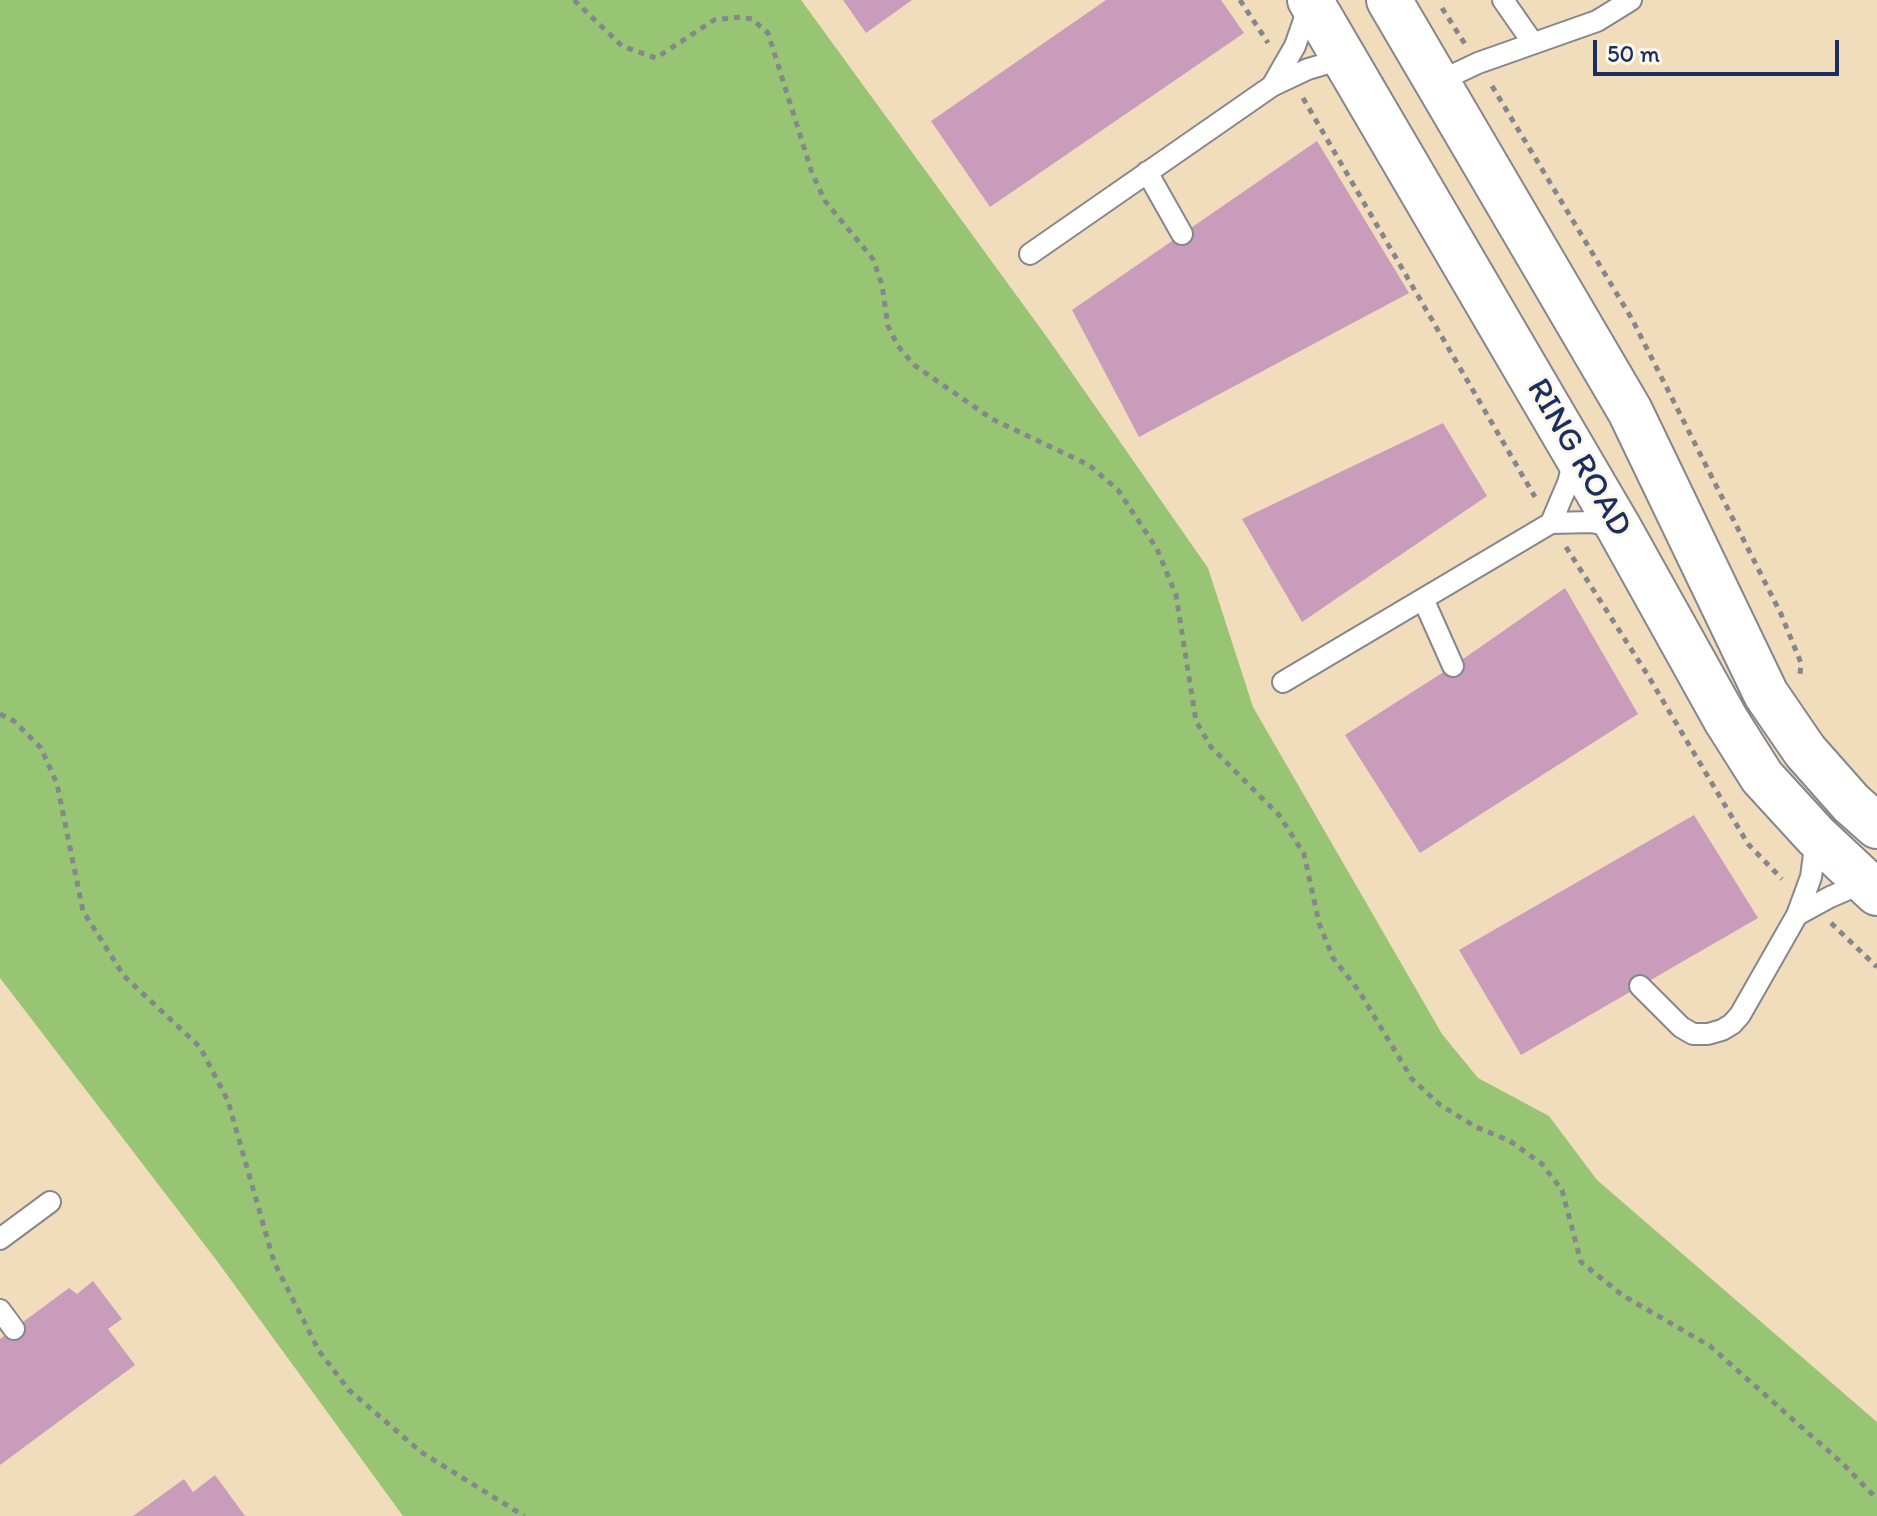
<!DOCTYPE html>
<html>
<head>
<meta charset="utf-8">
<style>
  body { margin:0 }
  #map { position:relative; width:1877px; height:1516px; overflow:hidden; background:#f1ddbc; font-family:Itim,sans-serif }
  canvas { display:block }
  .scale { position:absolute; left:1593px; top:40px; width:246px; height:36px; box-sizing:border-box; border:4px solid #1b2f5e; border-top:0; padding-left:10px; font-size:24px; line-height:28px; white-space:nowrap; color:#1b2f5e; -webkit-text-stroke:6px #fbf7ec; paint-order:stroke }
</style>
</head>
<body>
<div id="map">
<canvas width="1877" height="1516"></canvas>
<div class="scale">50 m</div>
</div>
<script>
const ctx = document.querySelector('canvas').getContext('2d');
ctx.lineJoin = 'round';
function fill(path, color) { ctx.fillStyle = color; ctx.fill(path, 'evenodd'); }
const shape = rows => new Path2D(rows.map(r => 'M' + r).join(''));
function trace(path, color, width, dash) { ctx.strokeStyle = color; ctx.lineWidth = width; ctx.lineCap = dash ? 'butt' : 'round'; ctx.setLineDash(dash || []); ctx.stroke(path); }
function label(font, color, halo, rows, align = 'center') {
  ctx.font = font + ' Itim,sans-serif'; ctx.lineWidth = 6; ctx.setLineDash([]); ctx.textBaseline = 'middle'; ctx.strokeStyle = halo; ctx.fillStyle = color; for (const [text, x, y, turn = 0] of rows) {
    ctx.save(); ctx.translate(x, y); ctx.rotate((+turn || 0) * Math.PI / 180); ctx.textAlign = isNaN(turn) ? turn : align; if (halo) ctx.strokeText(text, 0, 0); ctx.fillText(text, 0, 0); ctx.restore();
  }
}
const green = shape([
  [0,0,801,0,1049,340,1208,568,1253,707,1442,1034,1478,1078,1549,1116,1597,1180,1877,1422,1877,1516,403,1516,217,1261,0,978]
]);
const building = shape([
  [843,0,912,0,866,33],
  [1106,0,1221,0,1244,33,990,207,931,121],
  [1317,141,1409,293,1139,437,1072,310],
  [1443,423,1487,496,1302,622,1242,519],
  [1565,588,1638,714,1420,853,1345,735,1453,666],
  [1694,815,1758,918,1521,1055,1459,950],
  [93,1281,122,1319,108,1329,135,1365,0,1465,0,1339,69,1288,77,1294],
  [215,1475,245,1516,133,1516,184,1479,193,1492]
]);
const path = shape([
  [574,0,622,46,656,58,714,20,740,17,752,19,768,33,812,173,825,201,873,259,882,285,888,326,898,346,914,365,992,419,1089,465,1118,490,1157,549,1176,595,1196,721,1211,747,1279,815,1304,854,1319,923,1333,958,1359,991,1412,1079,1439,1104,1476,1127,1510,1141,1542,1164,1562,1190,1581,1262,1622,1295,1710,1346,1842,1463,1877,1499],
  [1240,0,1268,43],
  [1442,8,1465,44],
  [1492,86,1632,319,1781,614,1801,663,1800,674],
  [1303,98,1535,497],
  [1566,547,1647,674,1748,844,1782,879],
  [0,714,14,721,41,748,57,784,83,911,124,976,200,1047,228,1101,274,1262,319,1351,349,1390,421,1452,524,1516],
  [1831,923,1877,967]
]);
const lane = shape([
  [1503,0,1533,43],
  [1438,82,1478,63,1597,21,1631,0],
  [1272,86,1295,46,1310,3],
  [1147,172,1182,234],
  [1030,254,1272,86,1308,69,1346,58],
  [1551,523,1568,483,1574,460],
  [1424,601,1453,666],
  [1283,682,1551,523,1592,522,1614,527],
  [1797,915,1830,897,1865,882],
  [1640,986,1681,1027,1693,1034,1708,1034,1722,1030,1732,1024,1740,1015,1797,915,1811,877,1816,839],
  [0,1239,50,1202],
  [0,1310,14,1329]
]);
const secondary = shape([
  [1310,0,1619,528,1726,720,1762,777,1816,836,1877,893],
  [1389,0,1630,411,1766,694,1805,751,1851,803,1877,826]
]);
const streetNames = [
  ["RING ROAD",1578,458,60]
];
fill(green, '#97c573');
fill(building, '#c99cbb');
trace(lane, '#86868d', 24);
trace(secondary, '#86868d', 48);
trace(path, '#86868d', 5, [6, 6]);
trace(lane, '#fff', 20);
trace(secondary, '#fff', 44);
label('34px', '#1b2f5e', '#fbf7ec', streetNames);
</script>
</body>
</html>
